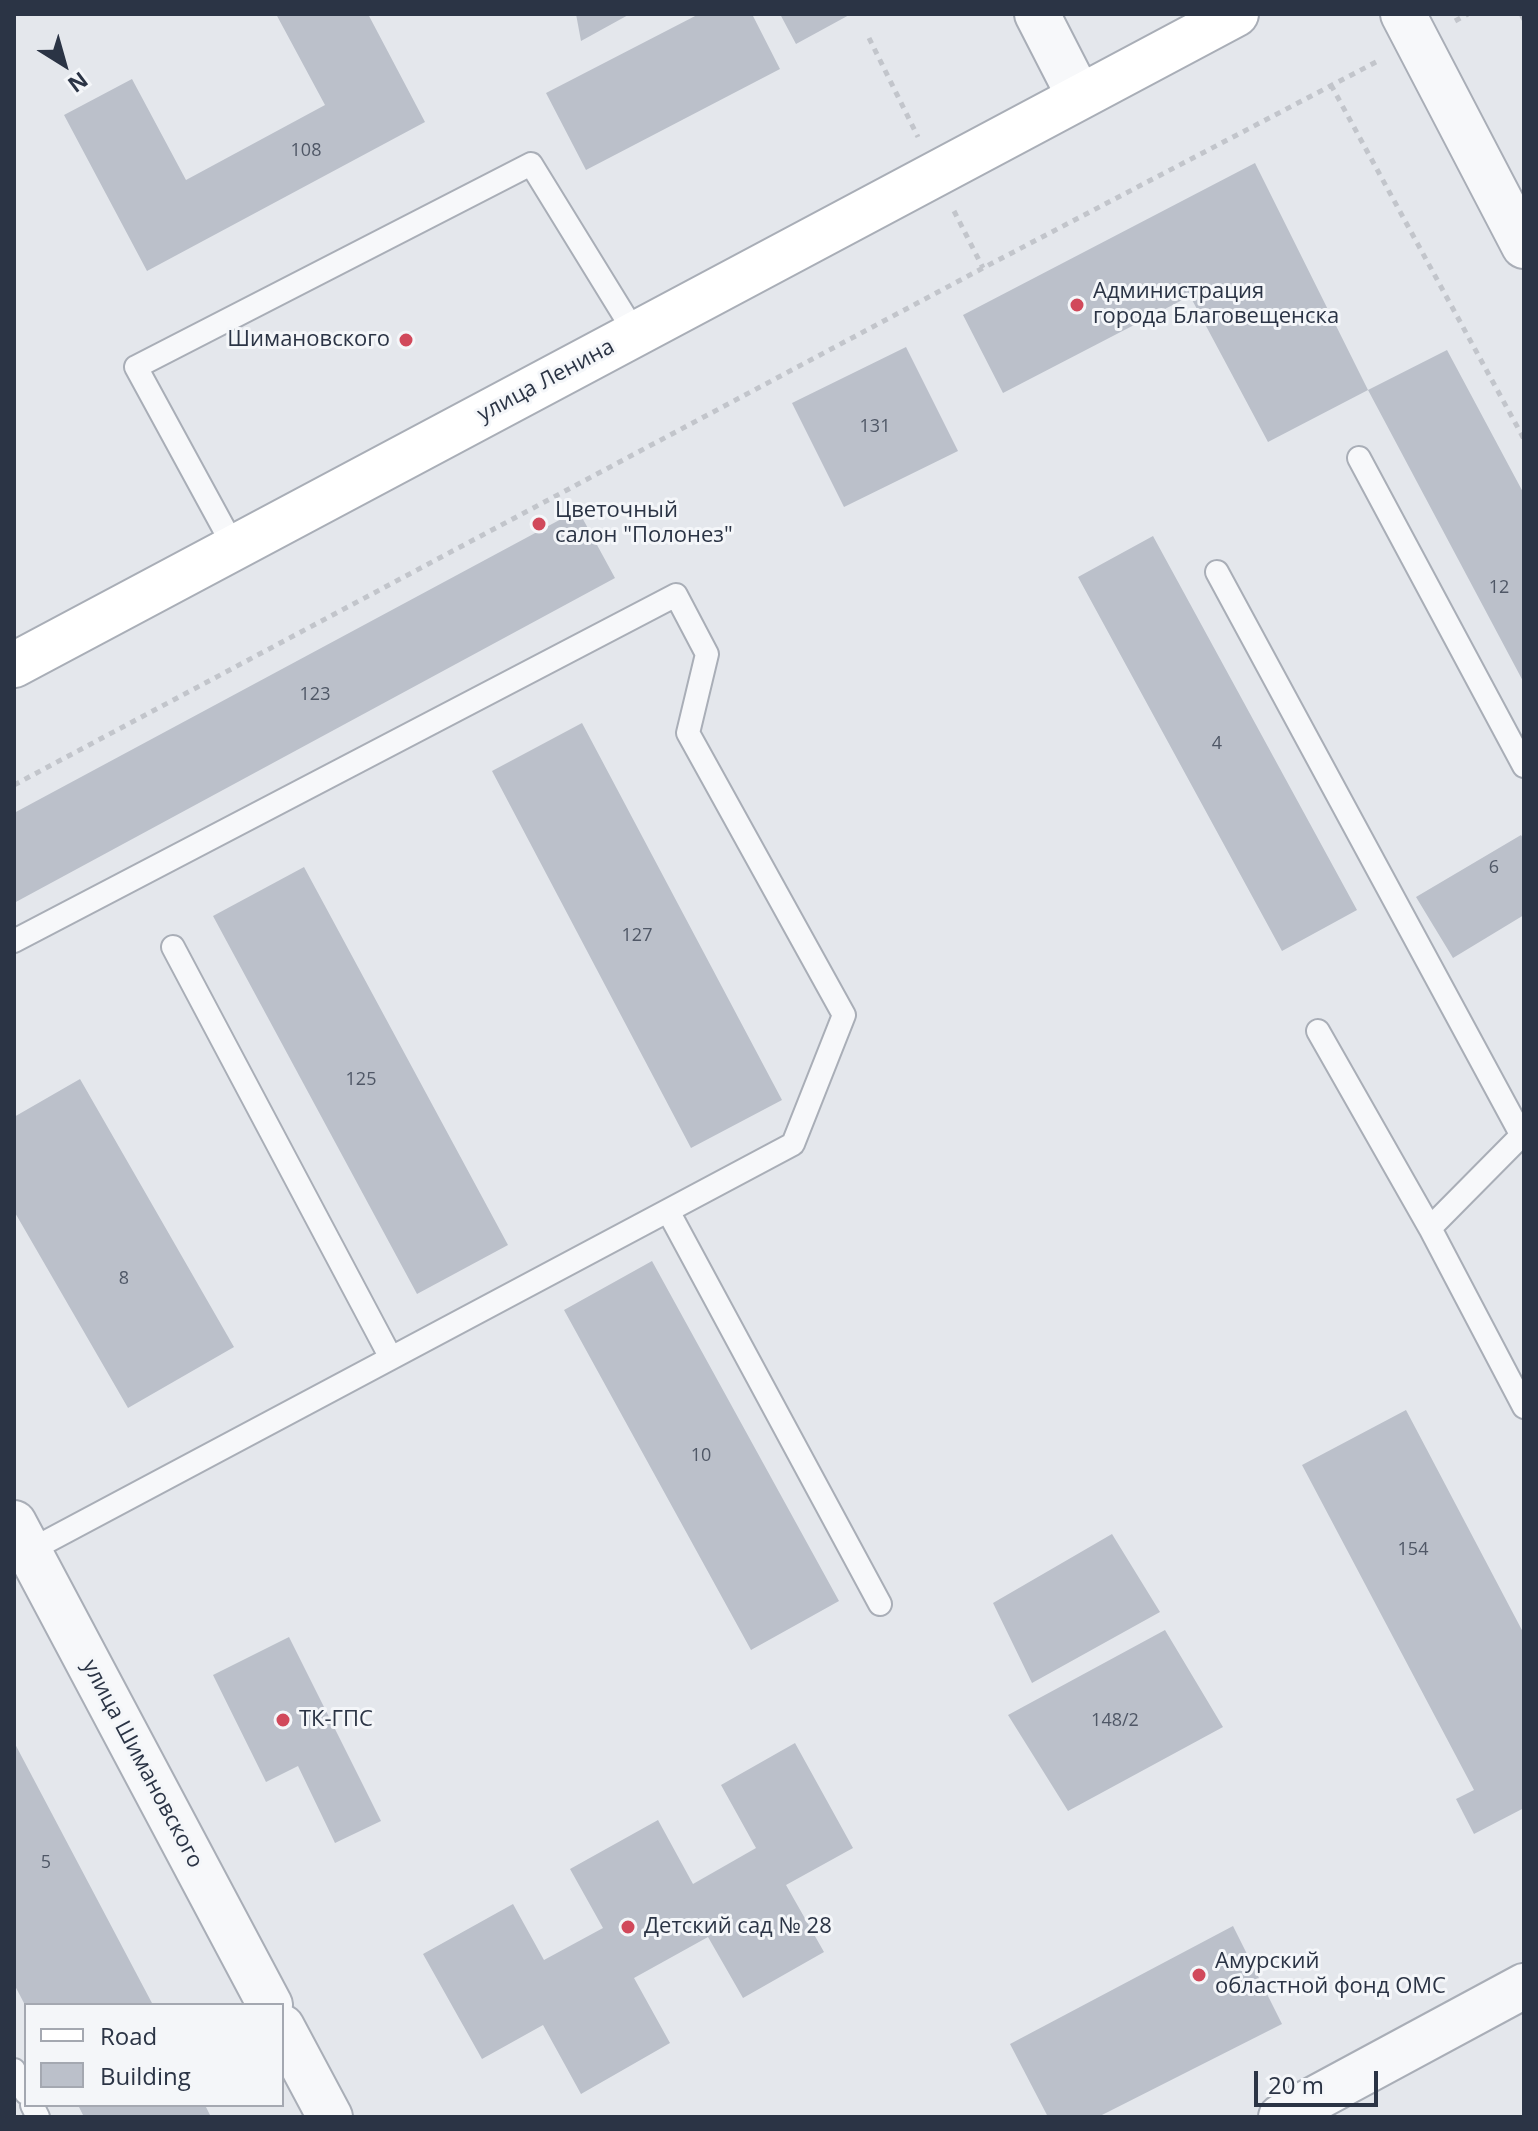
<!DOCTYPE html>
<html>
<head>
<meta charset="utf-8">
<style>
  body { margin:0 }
  #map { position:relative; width:1538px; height:2131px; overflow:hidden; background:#e4e7ec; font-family:"Open Sans",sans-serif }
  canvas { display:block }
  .frame { position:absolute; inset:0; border:16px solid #2b3445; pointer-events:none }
  .legend { position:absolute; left:24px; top:2003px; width:260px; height:104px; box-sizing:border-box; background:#f4f6f9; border:2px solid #a4a8b1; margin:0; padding:10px 14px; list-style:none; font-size:24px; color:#2b3445 }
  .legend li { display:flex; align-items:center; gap:16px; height:40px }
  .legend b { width:40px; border:2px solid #a4a8b1 }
  .north { position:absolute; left:24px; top:24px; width:80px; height:80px; -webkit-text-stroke:6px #f4f6f9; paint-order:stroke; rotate:143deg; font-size:22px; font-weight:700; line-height:32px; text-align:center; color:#2b3445 }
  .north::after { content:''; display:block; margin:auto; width:28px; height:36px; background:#2b3445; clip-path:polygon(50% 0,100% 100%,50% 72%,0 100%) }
  .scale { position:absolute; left:1254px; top:2071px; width:124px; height:36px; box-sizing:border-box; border:4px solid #2b3445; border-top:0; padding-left:10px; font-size:24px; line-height:28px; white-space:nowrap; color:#2b3445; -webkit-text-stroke:6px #f4f6f9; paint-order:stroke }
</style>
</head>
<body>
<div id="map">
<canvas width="1538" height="2131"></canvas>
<div class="frame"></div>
<ul class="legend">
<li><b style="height:10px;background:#fff"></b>Road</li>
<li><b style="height:22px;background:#bbc0ca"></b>Building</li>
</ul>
<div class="north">N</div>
<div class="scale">20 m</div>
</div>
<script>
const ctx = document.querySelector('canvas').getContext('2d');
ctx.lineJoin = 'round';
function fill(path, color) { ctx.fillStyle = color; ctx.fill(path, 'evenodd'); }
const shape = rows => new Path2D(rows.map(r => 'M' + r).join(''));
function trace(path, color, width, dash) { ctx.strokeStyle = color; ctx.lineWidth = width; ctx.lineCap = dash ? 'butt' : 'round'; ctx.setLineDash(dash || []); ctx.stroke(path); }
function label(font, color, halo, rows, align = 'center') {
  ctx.font = font + ' "Open Sans",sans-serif'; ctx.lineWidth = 6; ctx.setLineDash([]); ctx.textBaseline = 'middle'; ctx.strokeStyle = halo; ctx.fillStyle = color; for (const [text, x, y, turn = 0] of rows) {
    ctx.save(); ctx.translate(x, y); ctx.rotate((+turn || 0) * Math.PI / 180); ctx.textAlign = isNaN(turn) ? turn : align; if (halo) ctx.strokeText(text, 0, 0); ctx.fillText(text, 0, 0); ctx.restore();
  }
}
const building = shape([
  [276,14,368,14,425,122,147,271,64,115,132,79,186,180,325,105],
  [576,14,630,14,581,41],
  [699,14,752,14,780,69,586,170,546,93],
  [780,14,851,14,796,44],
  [1255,163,1368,390,1268,442,1190,296,1003,393,963,315],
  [906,347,958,451,844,507,792,403],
  [1447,350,1524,494,1524,683,1368,390],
  [578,510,615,578,14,903,14,813],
  [1153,536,1357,910,1282,951,1078,577],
  [582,723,782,1100,691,1148,492,771],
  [1521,835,1524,840,1524,915,1453,958,1416,897],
  [304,867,508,1245,417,1294,213,916],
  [80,1079,234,1347,128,1408,14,1211,14,1117],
  [652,1261,839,1601,751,1650,564,1310],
  [1406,1410,1524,1634,1524,1808,1474,1834,1456,1799,1474,1790,1302,1465],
  [1112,1534,1160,1612,1032,1683,993,1603],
  [1165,1630,1223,1727,1068,1811,1008,1715],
  [289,1637,381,1821,335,1843,298,1766,266,1782,213,1675],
  [14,1742,153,2005,25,2005,14,1984],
  [795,1743,853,1848,786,1885,824,1952,743,1998,708,1937,634,1978,670,2043,581,2094,543,2025,482,2059,423,1954,513,1904,544,1960,603,1928,570,1869,658,1820,693,1884,756,1848,721,1785],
  [1233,1926,1282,2024,1098,2117,1048,2117,1010,2044],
  [78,2105,205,2105,210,2115,206,2117,84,2117]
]);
const path = shape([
  [1521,14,1524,20],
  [1455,21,1468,14],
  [869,38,918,137],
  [1331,85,1524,439],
  [954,211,983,268],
  [14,785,983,268,1378,61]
]);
const service = shape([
  [1359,458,1524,766],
  [234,547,136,367,531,164,635,333],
  [1217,572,1521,1134],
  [14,941,676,595,707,654,688,733,844,1015,793,1144,29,1551],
  [173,947,391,1358],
  [1318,1031,1430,1228],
  [1524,1133,1430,1228,1524,1407],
  [668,1211,880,1604],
  [14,2070,26,2093],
  [32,2105,38,2117]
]);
const tertiary = shape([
  [1037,14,1079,96],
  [1403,14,1524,246],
  [14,1523,270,2005],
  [282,2027,330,2117],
  [1281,2117,1524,1986]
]);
const secondary = shape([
  [14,665,1236,14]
]);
const markers = [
  [1077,305,8,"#d1495b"],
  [406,340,8,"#d1495b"],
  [539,524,8,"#d1495b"],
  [283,1720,8,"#d1495b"],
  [628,1927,8,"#d1495b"],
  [1199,1975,8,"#d1495b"]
];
const numberNames = [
  ["108",306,151],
  ["131",875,427],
  ["12",1499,588],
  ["123",315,695],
  ["4",1217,744],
  ["6",1494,868],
  ["127",637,936],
  ["125",361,1080],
  ["8",124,1279],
  ["10",701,1456],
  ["154",1413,1550],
  ["148/2",1115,1721],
  ["5",46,1863]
];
const poiNames = [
  ["Администрация",1093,292],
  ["города Благовещенска",1093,317],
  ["Шимановского",390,340,"right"],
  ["Цветочный",555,511],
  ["салон \"Полонез\"",555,536],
  ["ТК-ГПС",299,1720],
  ["Детский сад № 28",644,1927],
  ["Амурский",1215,1962],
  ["областной фонд ОМС",1215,1987]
];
const streetNames = [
  ["улица Ленина",546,381,-28],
  ["улица Шимановского",142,1764,62]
];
fill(building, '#bbc0ca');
trace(service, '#a9aeb7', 26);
trace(tertiary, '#a9aeb7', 48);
trace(secondary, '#a9aeb7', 48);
trace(path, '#c2c5cb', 5, [6, 6]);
trace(service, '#f7f8fa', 22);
trace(tertiary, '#f7f8fa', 44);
trace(secondary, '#fff', 44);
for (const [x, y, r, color] of markers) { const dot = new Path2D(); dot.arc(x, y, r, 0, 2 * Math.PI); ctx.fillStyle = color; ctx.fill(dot); trace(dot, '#f4f6f9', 3); }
label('18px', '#4f5766', null, numberNames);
label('22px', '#2b3445', '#f4f6f9', poiNames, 'left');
label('22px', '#2b3445', '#f4f6f9', streetNames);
</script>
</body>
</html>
